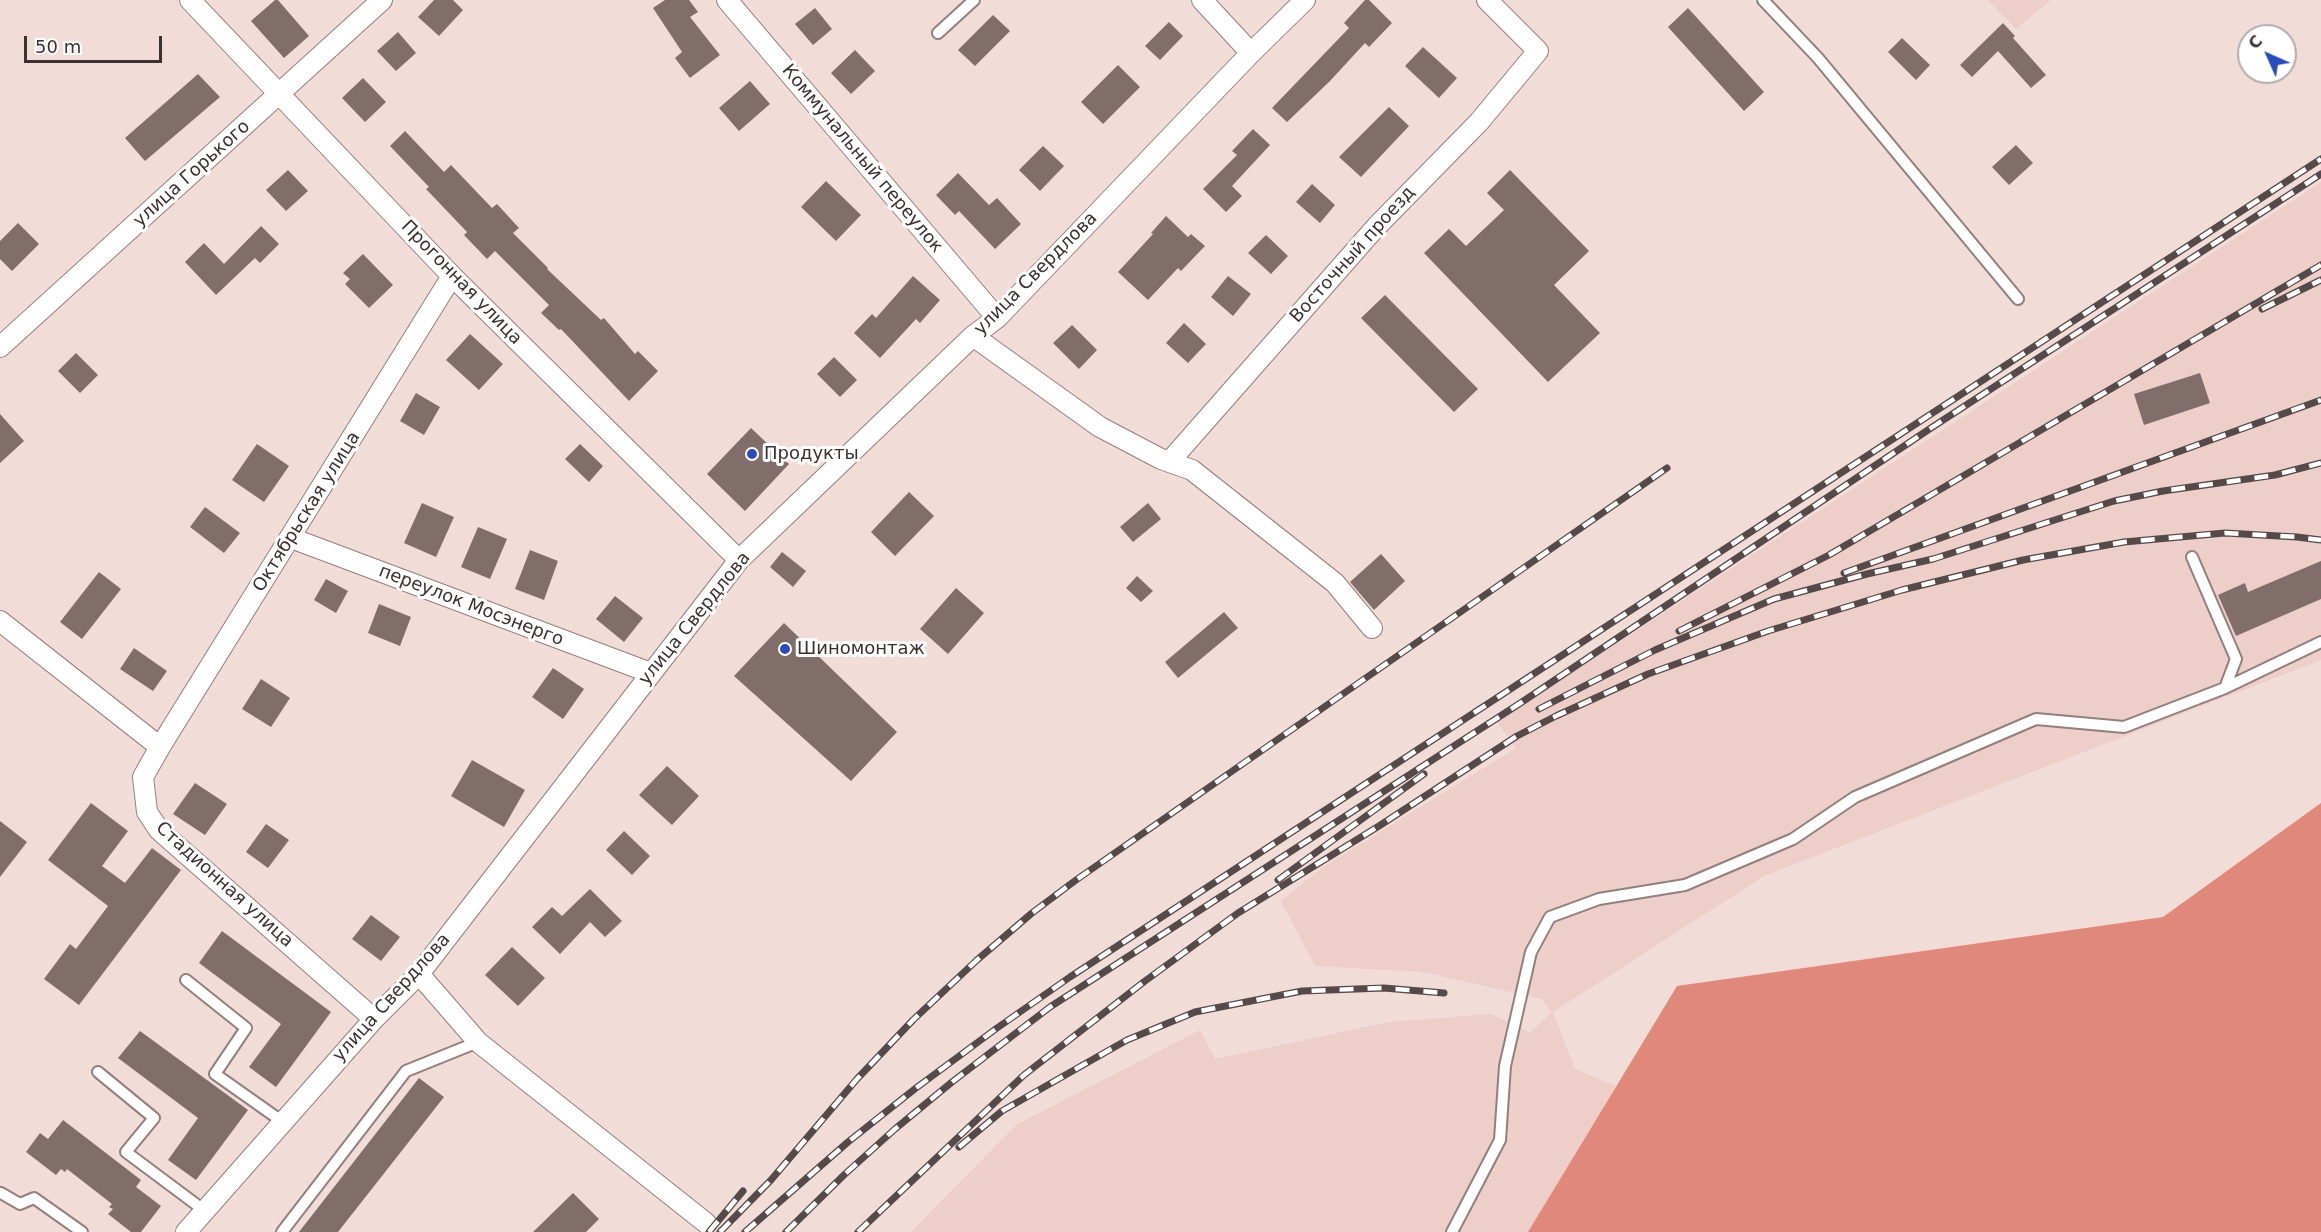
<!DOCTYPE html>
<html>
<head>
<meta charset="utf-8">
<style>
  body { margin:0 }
  #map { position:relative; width:2321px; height:1232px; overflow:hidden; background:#f2dcd8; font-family:"DejaVu Sans",sans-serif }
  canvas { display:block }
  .north { position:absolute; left:2237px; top:24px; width:60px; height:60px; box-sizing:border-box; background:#fff; border:2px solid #b0adac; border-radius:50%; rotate:315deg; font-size:16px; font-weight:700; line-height:24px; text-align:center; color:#3a3130 }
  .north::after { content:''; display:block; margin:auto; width:21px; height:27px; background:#2a4cbb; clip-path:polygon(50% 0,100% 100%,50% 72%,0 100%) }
  .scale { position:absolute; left:24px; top:36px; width:138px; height:27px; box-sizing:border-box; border:3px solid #3a3130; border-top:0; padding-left:8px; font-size:18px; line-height:21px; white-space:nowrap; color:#3a3130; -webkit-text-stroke:4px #fff; paint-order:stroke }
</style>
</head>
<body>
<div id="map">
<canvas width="2321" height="1232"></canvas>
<div class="north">С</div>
<div class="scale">50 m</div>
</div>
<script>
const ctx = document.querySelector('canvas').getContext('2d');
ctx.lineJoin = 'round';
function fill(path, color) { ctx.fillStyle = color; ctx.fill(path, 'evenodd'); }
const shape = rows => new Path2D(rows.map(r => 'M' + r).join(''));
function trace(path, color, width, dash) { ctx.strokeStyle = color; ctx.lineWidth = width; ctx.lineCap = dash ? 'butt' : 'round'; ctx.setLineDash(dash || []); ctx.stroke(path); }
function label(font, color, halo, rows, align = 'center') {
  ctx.font = font + ' "DejaVu Sans",sans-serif'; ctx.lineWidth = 6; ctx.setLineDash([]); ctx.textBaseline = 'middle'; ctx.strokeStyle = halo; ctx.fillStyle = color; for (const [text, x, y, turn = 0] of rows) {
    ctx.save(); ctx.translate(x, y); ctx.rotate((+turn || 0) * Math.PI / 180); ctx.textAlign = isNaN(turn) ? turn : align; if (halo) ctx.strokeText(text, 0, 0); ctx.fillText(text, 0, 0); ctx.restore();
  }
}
const built = shape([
  [1988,0,2051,0,2016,29],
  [2321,182,2321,660,1764,876,1553,1012,1575,1069,1616,1086,1528,1232,911,1232,1016,1125,1200,1030,1215,1059,1389,1022,1491,1014,1530,1033,1552,1012,1541,999,1423,972,1315,966,1281,901,1320,869,1516,748,1497,722]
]);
const forest = shape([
  [2321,803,2321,1232,1528,1232,1677,986,2163,917]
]);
const building = shape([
  [275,0,278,0,309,36,284,58,251,21],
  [434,0,453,0,463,10,439,36,418,17],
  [665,0,689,0,698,12,690,17,720,55,690,78,675,58,682,52,653,8],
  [1365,0,1369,0,1392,23,1369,47,1365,43,1330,81,1287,122,1272,108,1349,28,1344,23],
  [815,8,832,29,813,45,795,24],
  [1688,8,1764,92,1744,111,1668,27],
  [993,15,1010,31,975,66,958,50],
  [1169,22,1183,36,1160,60,1145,46],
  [2003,23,2015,36,2013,38,2046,75,2031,88,1998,51,1972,77,1960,65],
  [398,32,416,53,396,71,377,51],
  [1902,38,1930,65,1916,80,1888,52],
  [1423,47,1457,78,1439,98,1405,66],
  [855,50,875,71,851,94,831,73],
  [1118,65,1140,87,1103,124,1081,102],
  [198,74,220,97,145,161,125,138],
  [363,78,386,102,365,122,342,98],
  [750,81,770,104,739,131,719,108],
  [1389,107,1409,126,1361,177,1339,157],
  [1253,129,1270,145,1232,186,1242,196,1226,212,1203,189,1237,155,1232,151],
  [405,131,444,172,451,165,492,208,497,204,519,228,513,233,548,268,547,269,601,320,604,318,635,354,638,351,658,371,629,401,561,329,559,330,541,313,549,305,495,251,487,259,464,235,467,232,426,189,429,187,390,146],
  [2016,145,2033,163,2009,185,1992,167],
  [1043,146,1064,166,1040,191,1019,170],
  [288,170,308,191,286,211,266,190],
  [1510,170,1589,251,1554,285,1600,333,1548,382,1424,253,1449,229,1466,246,1504,210,1487,193],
  [958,173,989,205,997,198,1021,224,995,249,959,211,955,215,936,195],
  [826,181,861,215,836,241,801,207],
  [1312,184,1335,205,1320,223,1296,202],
  [1166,216,1188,237,1191,234,1205,246,1181,271,1178,268,1148,300,1118,272,1153,234,1151,233],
  [18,223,39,244,12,271,0,259,0,241],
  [261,226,279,244,260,263,255,258,216,295,185,262,204,243,224,264],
  [1266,235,1288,256,1271,274,1248,253],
  [363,254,393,285,369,308,345,284,350,279,343,273],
  [913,276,940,300,920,323,916,319,880,358,854,333,872,314,876,318],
  [1228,276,1251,294,1233,316,1211,297],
  [1385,295,1478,389,1454,412,1361,318],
  [1184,323,1206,344,1188,363,1166,343],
  [1072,325,1097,350,1079,369,1053,343],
  [470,334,503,364,479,390,446,360],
  [76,353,98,375,80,393,58,371],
  [834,357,857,380,840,397,817,374],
  [2200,373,2210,403,2144,425,2134,394],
  [416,393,440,407,424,435,400,421],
  [0,414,24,441,0,463],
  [751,428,789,464,745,511,707,474],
  [257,444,289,466,264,502,232,480],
  [580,444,603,466,589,482,565,459],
  [909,492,934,516,895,556,871,532],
  [422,503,454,517,436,557,404,543],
  [1148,503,1161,519,1133,542,1120,527],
  [205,507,240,533,224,553,190,527],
  [478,527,507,539,490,579,461,567],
  [530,550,558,561,544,600,515,589],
  [782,552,806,571,793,587,770,567],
  [1381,554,1405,581,1374,610,1350,582],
  [2321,561,2321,599,2236,636,2218,595,2245,583,2248,592],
  [99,572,121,589,82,639,60,622],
  [1137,576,1153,591,1141,602,1126,588],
  [326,579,348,591,336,613,314,600],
  [956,588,984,613,948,654,920,629],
  [615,596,643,618,624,642,596,619],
  [379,604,411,617,400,646,368,633],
  [1224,612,1238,628,1178,678,1165,662],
  [784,623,897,732,851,781,734,676],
  [134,648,167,671,153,691,120,669],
  [553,668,584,689,563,719,532,697],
  [261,679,290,698,271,727,242,709],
  [472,760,525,790,504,827,451,796],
  [667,766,699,796,672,825,639,795],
  [195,783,227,804,205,835,173,814],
  [91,803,128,831,102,866,125,883,152,848,181,870,79,1005,44,979,70,944,76,949,108,906,48,860],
  [0,821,27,842,0,877],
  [266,824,289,840,268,868,246,852],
  [624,831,650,856,632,875,606,850],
  [590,889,622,921,605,937,590,922,560,954,532,927,552,907,562,916],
  [371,915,400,937,381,961,352,939],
  [222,931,331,1012,276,1087,249,1067,281,1024,199,963],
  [512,947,545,978,518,1006,485,975],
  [140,1031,248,1110,196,1180,168,1160,198,1118,118,1058],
  [419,1078,444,1097,338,1232,299,1232],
  [63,1120,141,1180,136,1187,161,1206,141,1232,131,1232,108,1214,113,1209,109,1207,112,1204,67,1169,65,1172,61,1169,56,1175,26,1152,40,1133,48,1139],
  [573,1193,599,1219,586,1232,533,1232]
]);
const lane = shape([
  [1763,0,1818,58,2018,299],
  [938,33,974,0],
  [2225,688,2321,642],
  [186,980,246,1028,215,1074,283,1122],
  [98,1072,154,1118,126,1152,205,1211],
  [1,1193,20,1204,34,1198,82,1232],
  [282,1232,406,1071,478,1042],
  [1452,1232,1500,1140,1505,1066,1531,952,1550,917,1599,899,1685,885,1793,839,1855,797,2036,719,2124,727,2225,688,2236,659,2192,557]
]);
const street = shape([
  [190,0,452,276,739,560],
  [727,0,997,318],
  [1202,0,1251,53],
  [973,336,1100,427,1161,459,1192,470,1335,583,1372,628],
  [0,347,382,0],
  [1170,461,1376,227,1479,122,1538,51,1487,0],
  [291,538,651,673],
  [0,621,160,747,143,777,147,812,159,830,374,1019],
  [160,747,452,276],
  [419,974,478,1042,706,1223],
  [186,1232,374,1019,419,974,739,560,973,336,997,318,1251,53,1305,0]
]);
const rail = shape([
  [2262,309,2321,280],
  [1844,573,2321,400],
  [1679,631,1829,555,2321,265],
  [1539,709,1655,650,1774,599,1867,574,1933,559,2114,501,2163,491,2275,475,2321,463],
  [1278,880,1424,774],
  [959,1147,1002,1111,1127,1040,1195,1012,1302,991,1384,988,1444,993],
  [709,1232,743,1191],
  [720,1232,771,1180,857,1079,913,1020,977,960,1032,913,1076,880,1667,468],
  [745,1232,848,1142,916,1088,997,1028,1070,977,2321,159],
  [786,1232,845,1174,895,1129,952,1082,1050,1007,1522,702,1931,428,2321,174],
  [858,1232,1024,1075,1145,981,1238,913,1379,826,1517,736,1556,716,1648,674,1768,631,1902,590,2023,560,2124,542,2225,533,2297,537,2321,540]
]);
const markers = [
  [752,454,6,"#2a4cbb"],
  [785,649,6,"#2a4cbb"]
];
const streetNames = [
  ["Коммунальный переулок",862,159,50],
  ["улица Горького",192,174,-42],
  ["Восточный проезд",1353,255,-48],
  ["улица Свердлова",1036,274,-45],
  ["Прогонная улица",461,283,46],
  ["Октябрьская улица",307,512,-58],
  ["переулок Мосэнерго",471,606,21],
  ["улица Свердлова",695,619,-51],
  ["Стадионная улица",224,885,42],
  ["улица Свердлова",392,998,-48]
];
const poiNames = [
  ["Продукты",764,454],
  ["Шиномонтаж",797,649]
];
fill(built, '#edcec9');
fill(forest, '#e1887d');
fill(building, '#816e6b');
trace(lane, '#937f7c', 14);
trace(street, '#937f7c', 22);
trace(lane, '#fff', 10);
trace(street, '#fff', 20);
trace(rail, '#554a49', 7);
trace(rail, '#fff', 4.5, [14]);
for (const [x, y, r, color] of markers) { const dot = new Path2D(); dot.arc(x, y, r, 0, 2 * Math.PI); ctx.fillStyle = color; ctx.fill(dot); trace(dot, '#fff', 2); }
label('18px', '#3a3130', '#fff', streetNames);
label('18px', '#3a3130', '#fff', poiNames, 'left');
</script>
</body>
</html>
